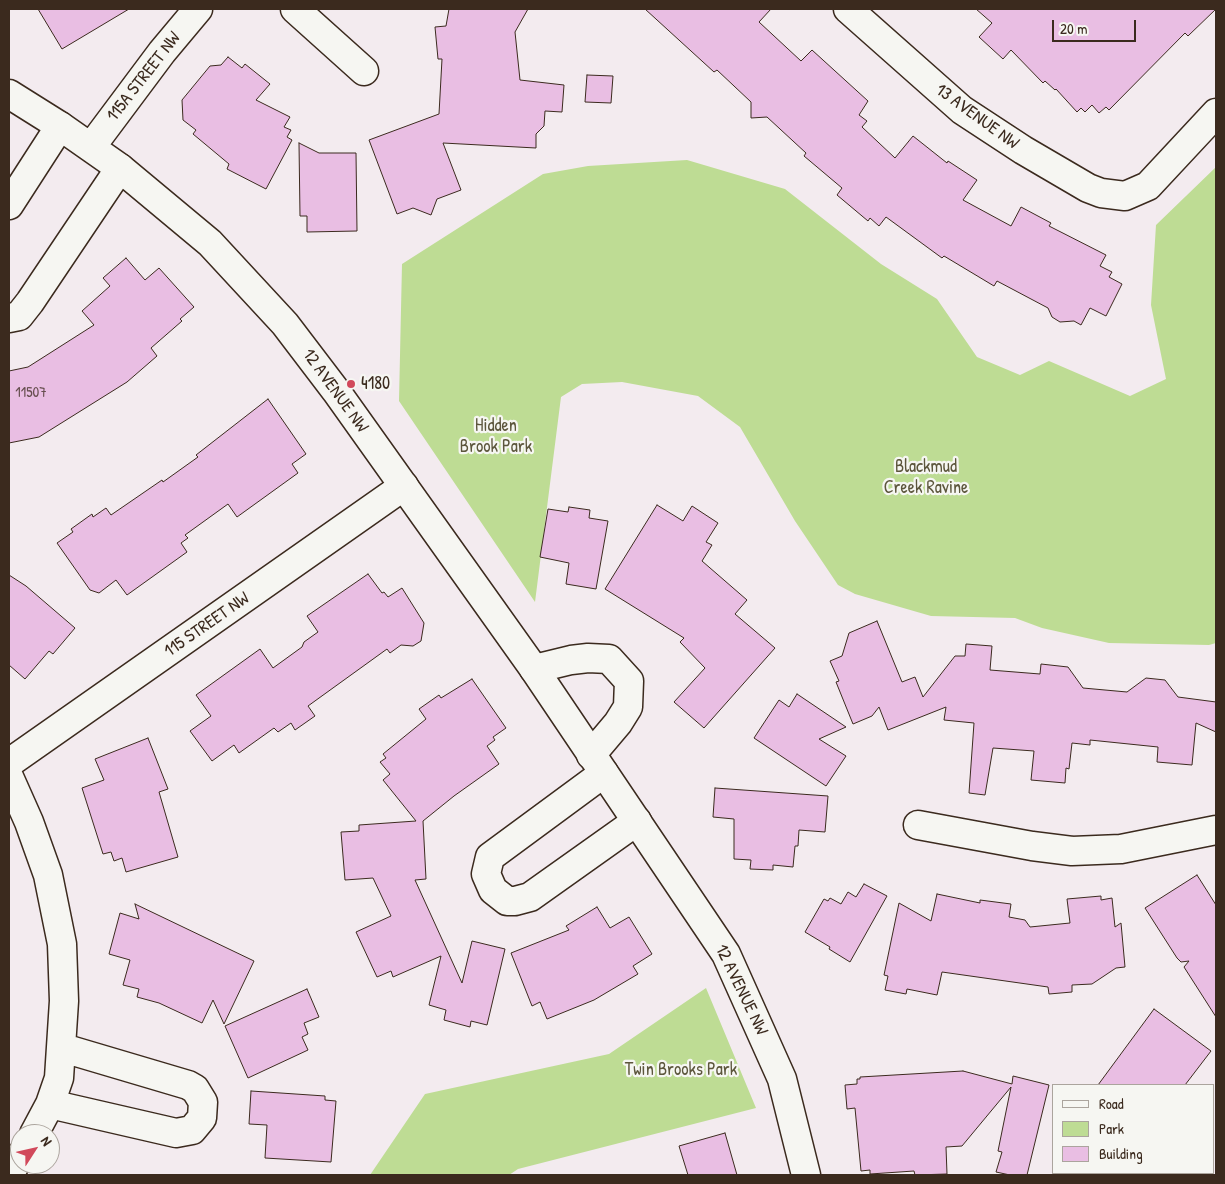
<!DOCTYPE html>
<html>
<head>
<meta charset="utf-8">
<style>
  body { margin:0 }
  #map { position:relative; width:1225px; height:1184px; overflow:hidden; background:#f3ebef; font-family:"Patrick Hand",sans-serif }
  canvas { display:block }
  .frame { position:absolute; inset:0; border:10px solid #3b2a1e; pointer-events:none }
  .legend { position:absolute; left:1052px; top:1084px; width:162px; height:90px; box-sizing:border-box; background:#f6f6f2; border:1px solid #aba49d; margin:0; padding:6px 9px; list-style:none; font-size:15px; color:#3b2a1e }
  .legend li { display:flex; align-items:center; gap:10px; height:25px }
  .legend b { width:25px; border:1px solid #aba49d }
  .north { position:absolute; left:10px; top:1124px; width:50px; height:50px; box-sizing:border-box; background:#f6f6f2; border:1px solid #aba49d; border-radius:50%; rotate:55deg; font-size:14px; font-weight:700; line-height:20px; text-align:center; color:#3b2a1e }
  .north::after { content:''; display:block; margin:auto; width:18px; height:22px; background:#d1495b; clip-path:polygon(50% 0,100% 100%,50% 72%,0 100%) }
  .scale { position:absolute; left:1052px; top:20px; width:84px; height:22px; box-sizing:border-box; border:2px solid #3b2a1e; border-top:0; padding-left:6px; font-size:15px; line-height:18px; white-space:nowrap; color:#3b2a1e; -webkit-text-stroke:4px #f6f6f2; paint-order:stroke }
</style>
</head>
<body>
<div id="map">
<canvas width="1225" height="1184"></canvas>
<div class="frame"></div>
<ul class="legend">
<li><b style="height:6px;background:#f6f6f2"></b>Road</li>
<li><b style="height:14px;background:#bedc94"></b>Park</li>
<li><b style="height:14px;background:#e9bee3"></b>Building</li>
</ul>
<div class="north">N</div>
<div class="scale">20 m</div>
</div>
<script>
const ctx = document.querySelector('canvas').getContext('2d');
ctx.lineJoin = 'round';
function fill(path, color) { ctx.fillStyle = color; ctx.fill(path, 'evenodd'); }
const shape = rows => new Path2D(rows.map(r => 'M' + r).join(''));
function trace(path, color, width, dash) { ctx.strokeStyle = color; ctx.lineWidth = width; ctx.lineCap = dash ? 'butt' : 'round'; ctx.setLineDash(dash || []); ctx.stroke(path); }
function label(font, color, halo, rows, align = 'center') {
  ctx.font = font + ' "Patrick Hand",sans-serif'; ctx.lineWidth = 4.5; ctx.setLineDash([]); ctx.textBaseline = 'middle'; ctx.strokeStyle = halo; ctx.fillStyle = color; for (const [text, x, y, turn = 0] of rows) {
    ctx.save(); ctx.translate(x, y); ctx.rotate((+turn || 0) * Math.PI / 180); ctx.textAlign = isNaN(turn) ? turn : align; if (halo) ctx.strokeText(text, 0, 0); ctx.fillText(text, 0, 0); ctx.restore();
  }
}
const green = shape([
  [687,160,785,189,881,264,937,299,977,357,1020,375,1049,361,1130,396,1166,379,1151,305,1156,225,1216,167,1216,643,1209,645,1109,643,1042,628,1015,618,931,616,855,594,838,585,795,521,740,427,698,396,622,382,582,384,561,397,535,602,399,401,402,264,543,174,588,166],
  [706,988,756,1108,518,1169,509,1175,370,1175,425,1094,609,1054]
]);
const building = shape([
  [38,9,129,9,62,49,38,9],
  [449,9,528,9,515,32,520,80,564,85,562,112,545,111,544,126,536,134,536,148,443,143,461,190,437,199,431,215,413,208,397,214,369,140,439,114,442,59,438,59,435,27,446,26,449,9],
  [645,9,771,9,759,22,801,61,812,50,868,101,859,115,867,121,862,127,895,158,913,136,947,163,948,161,977,180,963,200,1011,226,1021,207,1051,223,1049,226,1106,255,1100,266,1112,272,1109,277,1122,284,1106,316,1090,308,1081,325,1074,321,1060,322,1052,317,1048,308,997,281,994,286,944,256,942,258,886,217,879,226,870,218,868,221,837,195,842,188,804,156,806,153,767,117,751,118,751,102,717,70,714,72,645,9],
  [976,9,1216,9,1188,36,1185,33,1109,110,1106,107,1099,113,1092,105,1085,112,1081,108,1077,112,1056,89,1055,90,1045,81,1043,83,1011,50,1003,59,979,37,992,23,976,9],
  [228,57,242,68,245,64,270,84,256,100,290,117,284,127,291,130,287,137,292,140,266,189,227,169,229,164,193,134,196,130,183,120,182,100,210,66,221,65,228,57],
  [587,75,613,76,611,103,585,102,587,75],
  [299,143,319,153,356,153,357,231,307,232,307,216,300,216,299,143],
  [126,258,145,280,159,268,194,307,180,319,182,321,151,348,157,356,127,382,39,437,9,443,9,371,28,367,94,325,82,311,110,286,103,278,126,258],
  [268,399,306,454,292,464,298,473,237,517,228,504,185,535,188,538,181,543,187,552,127,595,116,580,99,593,90,590,57,543,73,532,71,529,92,514,93,517,106,508,111,515,162,480,163,482,198,457,196,455,268,399],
  [657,505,683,521,692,506,718,523,706,542,712,545,702,561,747,600,735,614,775,648,704,728,674,702,705,668,680,642,684,638,605,589,657,505],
  [569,507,590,510,589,518,608,521,596,589,566,584,569,563,540,557,548,509,568,512,569,507],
  [368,574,382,593,384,592,388,597,402,588,424,623,421,641,413,646,401,645,390,653,387,649,308,706,315,716,295,730,291,723,278,732,274,728,239,753,234,745,212,761,190,731,211,716,196,695,260,649,273,668,302,647,304,642,318,632,307,616,368,574],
  [9,575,26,586,75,628,53,654,49,651,25,679,9,665,9,575],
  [877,621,902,682,915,677,923,697,955,656,965,656,966,644,992,646,990,670,1040,674,1041,664,1068,667,1083,688,1127,692,1146,678,1165,680,1178,697,1216,702,1216,732,1196,723,1192,765,1157,762,1158,747,1090,740,1090,745,1072,743,1069,769,1066,768,1065,783,1031,780,1034,751,993,748,985,795,969,793,974,723,944,720,946,707,888,730,879,707,872,716,853,724,836,682,839,681,830,661,842,656,849,633,877,621],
  [472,679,506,728,493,737,495,740,487,746,499,764,454,796,423,821,426,879,415,880,462,983,472,941,505,949,487,1025,471,1021,470,1027,444,1020,446,1010,429,1005,441,956,393,977,391,971,377,977,356,932,391,916,373,878,345,880,341,832,359,831,359,825,416,821,383,780,390,774,380,762,386,758,383,754,426,719,419,709,439,695,441,698,472,679],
  [797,694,846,727,819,739,846,756,826,786,754,738,779,700,789,707,797,694],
  [148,738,168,789,159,792,178,857,126,872,122,858,114,861,111,852,103,854,82,788,104,780,95,759,148,738],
  [715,788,828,796,825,832,799,830,798,846,795,846,793,867,773,865,773,870,750,869,751,860,734,859,734,819,713,817,715,788],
  [1197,875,1216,905,1216,1017,1184,967,1189,961,1181,962,1177,958,1145,908,1197,875],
  [864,884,887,896,850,962,829,949,830,947,805,932,824,899,828,901,830,898,841,904,848,892,856,897,864,884],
  [937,894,980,903,980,900,1011,904,1009,917,1025,920,1030,927,1070,923,1067,899,1101,896,1101,900,1112,898,1115,927,1121,923,1125,967,1116,968,1092,984,1072,985,1072,992,1049,994,1048,987,942,972,937,995,907,989,906,994,885,990,888,976,884,975,899,903,931,921,937,894],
  [135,904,254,961,224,1024,213,1000,202,1023,159,1003,137,997,139,989,123,985,130,960,109,954,120,913,139,919,135,904],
  [597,907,610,928,629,917,652,954,633,966,638,974,594,1000,547,1019,540,1002,532,1006,511,953,569,930,566,926,597,907],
  [307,989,319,1017,304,1023,308,1034,302,1037,308,1050,248,1078,225,1026,307,989],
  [1154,1009,1211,1051,1185,1085,1098,1085,1154,1009],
  [963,1071,1012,1084,1013,1076,1049,1085,1027,1175,1010,1175,996,1172,1002,1152,998,1151,1011,1087,962,1146,946,1147,947,1174,915,1175,914,1171,870,1174,870,1170,861,1171,855,1108,847,1109,845,1085,857,1084,857,1079,860,1079,860,1077,963,1071],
  [251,1091,325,1096,325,1100,336,1101,331,1162,265,1158,267,1125,249,1124,251,1091],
  [725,1133,737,1175,688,1175,679,1146,725,1133]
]);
const minor = shape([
  [295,9,364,71],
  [848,9,962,110,1023,150,1088,188,1101,193,1125,196,1148,186,1216,113],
  [9,205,60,126],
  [9,318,19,316,30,302,120,168],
  [534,669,571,660,588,658,609,659,629,681,628,707,618,723,591,755],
  [9,763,404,486],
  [604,773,490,857,486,874,493,890,507,901,515,901,530,897,637,821],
  [9,777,29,822,48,875,62,944,64,1001,59,1078,50,1104,34,1134],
  [918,825,1032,846,1072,851,1121,849,1216,830],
  [50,1104,176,1133,192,1130,202,1118,203,1102,195,1089,188,1085,63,1048],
  [9,1175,20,1156]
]);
const tertiary = shape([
  [9,94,60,126,120,168,210,243,285,324,336,391,534,669,726,954,782,1079,806,1175],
  [91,147,162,52,198,9]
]);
const markers = [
  [351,384,5,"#d1495b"]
];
const numberNames = [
  ["11507",31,393]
];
const streetNames = [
  ["115A STREET NW",144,77,-52],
  ["13 AVENUE NW",977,117,36],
  ["12 AVENUE NW",335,391,54],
  ["115 STREET NW",207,625,-35],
  ["12 AVENUE NW",741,990,64]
];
const poiNames = [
  ["4180",361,384]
];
const parkNames = [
  ["Hidden",496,426],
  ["Brook Park",496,447],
  ["Blackmud",926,467],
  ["Creek Ravine",926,488],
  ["Twin Brooks Park",681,1070]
];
fill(green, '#bedc94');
fill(building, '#e9bee3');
trace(building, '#3b2a1e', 1);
trace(minor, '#3b2a1e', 31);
trace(tertiary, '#3b2a1e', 31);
trace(minor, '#f6f6f2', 28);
trace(tertiary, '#f6f6f2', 28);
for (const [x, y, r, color] of markers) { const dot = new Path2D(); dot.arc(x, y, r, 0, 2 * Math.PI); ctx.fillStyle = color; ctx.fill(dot); trace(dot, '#f6f6f2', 2); }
label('15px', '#664f4f', null, numberNames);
label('18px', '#3b2a1e', '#f6f6f2', streetNames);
label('18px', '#3b2a1e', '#f6f6f2', poiNames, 'left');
label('18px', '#5c563c', '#f6f6f2', parkNames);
</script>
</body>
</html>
